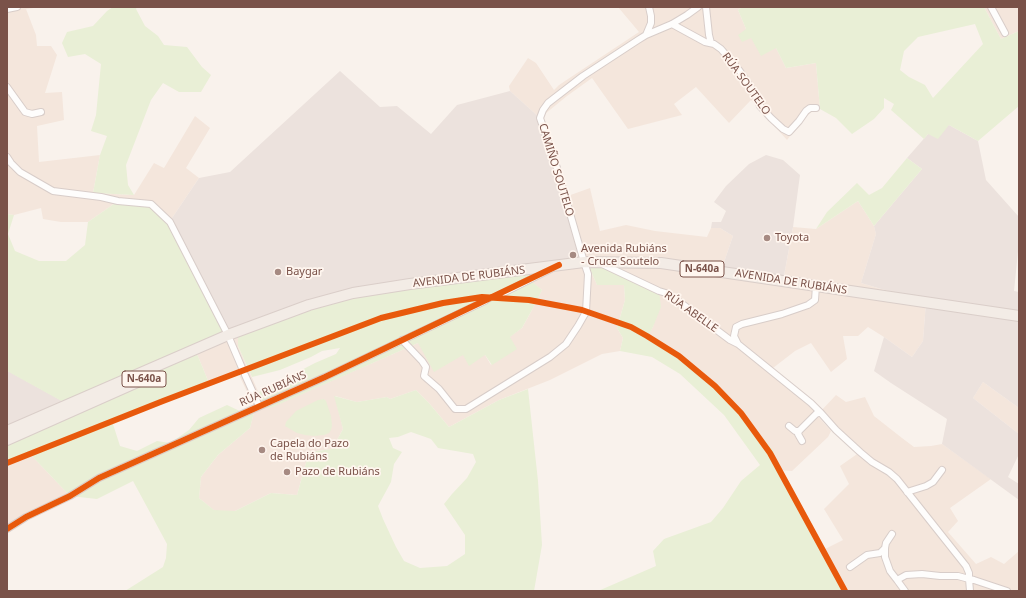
<!DOCTYPE html>
<html>
<head>
<meta charset="utf-8">
<style>
  body { margin:0 }
  #map { position:relative; width:1026px; height:598px; overflow:hidden; background:#f9f2ec; font-family:"Noto Sans",sans-serif }
  canvas { display:block }
  .frame { position:absolute; inset:0; border:8px solid #7a5249; pointer-events:none }
</style>
</head>
<body>
<div id="map">
<canvas width="1026" height="598"></canvas>
<div class="frame"></div>
</div>
<script>
const ctx = document.querySelector('canvas').getContext('2d');
ctx.lineJoin = 'round';
function fill(path, color) { ctx.fillStyle = color; ctx.fill(path, 'evenodd'); }
const shape = rows => new Path2D(rows.map(r => 'M' + r).join(''));
function trace(path, color, width, dash) { ctx.strokeStyle = color; ctx.lineWidth = width; ctx.lineCap = dash ? 'butt' : 'round'; ctx.setLineDash(dash || []); ctx.stroke(path); }
function label(font, color, halo, rows, align = 'center') {
  ctx.font = font + ' "Noto Sans",sans-serif'; ctx.lineWidth = 3.5; ctx.setLineDash([]); ctx.textBaseline = 'middle'; ctx.strokeStyle = halo; ctx.fillStyle = color; for (const [text, x, y, turn = 0] of rows) {
    ctx.save(); ctx.translate(x, y); ctx.rotate((+turn || 0) * Math.PI / 180); ctx.textAlign = isNaN(turn) ? turn : align; if (halo) ctx.strokeText(text, 0, 0); ctx.fillText(text, 0, 0); ctx.restore();
  }
}
const residential = shape([
  [7,7,41,7,26,9,36,35,37,46,51,46,57,55,45,93,62,92,64,120,37,126,39,162,100,155,93,193,134,195,154,163,164,168,195,116,210,128,186,168,199,178,172,218,170,222,118,201,88,222,61,222,43,219,41,208,14,215,7,214],
  [618,7,742,7,738,10,746,29,751,38,776,48,786,68,816,63,820,109,813,111,804,118,787,140,751,100,729,123,696,87,674,104,682,115,628,129,592,78,567,96,540,118,510,91,509,86,528,58,536,63,554,90,559,85,639,32],
  [984,7,1019,7,1019,31,1001,39],
  [590,188,600,231,626,225,655,231,707,237,711,228,720,228,733,236,723,265,783,281,793,227,816,229,858,201,874,226,876,234,861,283,926,302,923,341,912,357,884,337,868,327,858,336,843,336,847,359,831,372,811,343,795,351,773,368,803,396,816,414,831,431,828,437,792,471,779,470,741,413,715,386,679,356,647,336,653,327,659,291,584,262,565,197],
  [570,264,590,269,597,285,624,285,625,300,617,328,623,338,620,351,602,354,550,380,499,400,449,427,429,403,416,390,390,399,387,397,357,402,335,396,343,429,332,449,309,452,297,495,271,493,235,511,216,512,199,498,201,477,218,455,250,428,255,408,238,373,209,383,195,349,235,333,238,337,238,346,265,407,272,407,418,343,463,355,485,355,491,365,509,337,522,328,532,310,542,290,529,280],
  [983,382,1019,408,1019,434,973,398],
  [836,395,846,402,865,397,874,416,902,438,914,447,931,446,942,444,991,479,950,508,958,521,948,532,976,564,991,557,1004,564,1019,551,1019,591,845,591,825,549,843,540,824,509,849,484,840,466,860,452,820,412],
  [30,454,70,496,7,530,7,463]
]);
const industrial = shape([
  [340,71,380,107,397,106,431,134,457,105,510,91,540,118,584,262,228,335,170,222,172,218,199,178,230,172],
  [949,125,978,141,986,180,1019,217,1019,251,1018,251,1014,291,1019,292,1019,408,983,382,973,398,1019,434,1019,454,1008,477,1019,484,1019,500,942,444,947,419,891,383,874,371,884,337,912,357,923,341,926,302,861,283,876,234,874,226,922,169,907,158,928,134],
  [766,155,783,160,800,175,793,227,783,281,723,272,723,265,733,236,720,228,711,228,712,222,721,222,726,211,714,202,726,186,749,164],
  [7,371,10,372,68,404,7,431]
]);
const green = shape([
  [113,7,137,7,136,9,145,26,158,36,164,45,187,47,202,67,211,75,201,92,179,92,163,83,151,100,126,165,128,185,134,195,93,193,100,155,107,136,91,131,96,115,101,64,85,54,68,57,62,43,67,32,93,26,107,11],
  [742,7,984,7,1001,39,1019,31,1019,106,978,141,949,125,938,139,928,134,924,139,891,110,894,104,884,98,884,108,874,119,852,134,836,118,820,109,816,63,786,68,776,48,761,56,751,38,742,42,738,35,746,29,738,10],
  [975,24,983,44,933,98,925,85,909,77,900,70,904,51,918,37],
  [907,158,922,169,874,226,858,201,816,229,827,212,857,183,869,195,882,188],
  [118,201,151,204,170,222,228,335,195,349,209,383,112,421,120,446,137,451,157,441,170,443,189,430,199,418,227,405,244,413,255,408,250,428,218,455,201,477,199,498,214,510,235,511,271,493,297,495,309,452,332,449,343,429,334,396,357,402,387,397,390,399,416,390,429,403,449,427,499,400,528,389,538,481,542,545,534,591,125,591,163,567,166,558,167,544,133,481,97,499,70,496,30,454,7,463,7,431,67,404,7,371,7,214,14,215,8,234,15,251,39,261,66,261,85,245,88,222],
  [411,432,431,439,438,448,473,454,476,462,467,478,452,494,444,504,465,535,465,554,447,566,420,568,404,561,396,547,383,519,378,506,391,482,394,464,402,452,393,448,389,438,398,437],
  [599,262,659,291,661,307,653,327,648,336,679,356,715,386,741,413,773,450,779,470,825,549,845,591,598,591,656,566,653,551,664,539,711,522,723,508,741,481,760,465,724,415,680,374,652,357,620,351,623,338,617,328,625,300,624,285,597,285,590,269,570,264],
  [559,265,530,280,542,290,532,310,522,328,510,337,517,349,492,365,485,355,469,366,463,355,434,372,418,343,273,407,265,408,259,392,315,363,336,354,340,348,322,351,311,357,280,370,252,377,238,346,238,337,235,333,353,293],
  [324,399,326,401,331,416,332,426,331,430,329,433,324,435,314,436,305,435,297,433,285,426,286,422,296,411,318,400]
]);
const minorTunnel = shape([
  [485,301,499,295]
]);
const minor = shape([
  [649,7,651,16,651,23,646,35,672,24,687,15,698,7],
  [706,7,709,35,711,43],
  [991,7,1005,33],
  [7,9,17,7],
  [672,24,705,42,714,44,721,49,739,70,755,94,760,106,771,118,783,129,789,132,799,121,806,111,810,108,816,108],
  [7,87,25,112,32,114,41,112],
  [7,157,11,163,20,172,53,191,101,197,118,201,151,204,170,222,228,335],
  [602,264,659,291,669,294,730,340,738,344,811,403,820,412,816,414,799,431,798,434,802,441],
  [499,295,551,269],
  [230,340,242,368],
  [402,340,422,361,426,367,424,376,439,389,455,409,466,409,550,357,566,344,578,326,586,312,588,274,584,262,557,168,540,118,543,110,548,103,583,76,638,40,646,35],
  [738,344,734,336,736,327,742,324,782,314,808,305,815,300,816,286],
  [245,375,259,406],
  [820,412,836,430,860,452,872,462,889,472,897,479,966,566,969,573,969,579,974,580,1007,591],
  [789,426,795,431,799,431],
  [907,492,926,486,933,482,942,470],
  [7,529,26,517,70,496,99,478,325,377,485,301],
  [892,534,886,543,885,548,885,557,890,571,897,580],
  [850,567,867,555,880,553,885,548],
  [905,591,897,580,906,575,922,574,940,576,958,576,969,579,970,591]
]);
const primary = shape([
  [7,431,228,335,309,305,353,293,410,284,584,262,661,263,1019,316],
  [7,440,151,376]
]);
const cycleway = shape([
  [7,463,163,401,381,318,443,303,482,297,529,300,582,310,631,327,647,336,679,356,715,386,741,413,770,453,845,591],
  [7,529,26,517,70,496,99,478,325,377,559,265]
]);
const markers = [
  [767,238,4,"#a68a82"],
  [573,255,4,"#a68a82"],
  [278,272,4,"#a68a82"],
  [262,450,4,"#a68a82"],
  [287,472,4,"#a68a82"]
];
const shields = [
  [702,269,44],
  [144,379,44]
];
const shieldNames = [
  ["N-640a",702,269],
  ["N-640a",144,379]
];
const streetNames = [
  ["RÚA SOUTELO",746,84,54],
  ["CAMIÑO SOUTELO",556,170,73],
  ["AVENIDA DE RUBIÁNS",469,277,-7],
  ["AVENIDA DE RUBIÁNS",791,282,9],
  ["RÚA ABELLE",691,312,35],
  ["RÚA RUBIÁNS",273,389,-24]
];
const poiNames = [
  ["Toyota",775,238],
  ["Avenida Rubiáns",581,249],
  ["- Cruce Soutelo",581,262],
  ["Baygar",286,272],
  ["Capela do Pazo",270,444],
  ["de Rubiáns",270,457],
  ["Pazo de Rubiáns",295,472]
];
fill(residential, '#f4e6dc');
fill(industrial, '#ece2dd');
fill(green, '#e9efd6');
trace(minorTunnel, '#d9cac3', 6, [6, 3]);
trace(minor, '#d8cdc9', 8);
trace(primary, '#dacec9', 12);
trace(minor, '#fefdfc', 6);
trace(primary, '#f3ece6', 10);
trace(cycleway, '#e8590c', 6);
for (const [x, y, r, color] of markers) { const dot = new Path2D(); dot.arc(x, y, r, 0, 2 * Math.PI); ctx.fillStyle = color; ctx.fill(dot); trace(dot, '#fff6ef', 1.5); }
for (const [x, y, w] of shields) { const box = new Path2D(); box.roundRect(x - w / 2, y - 8, w, 16, 3); ctx.fillStyle = '#fff6ef'; ctx.fill(box); trace(box, '#7a5249', 1); }
label('bold 10px', '#7a5249', null, shieldNames);
label('11px', '#7a5249', '#fff6ef', streetNames);
label('11px', '#7a5249', '#fff6ef', poiNames, 'left');
</script>
</body>
</html>
